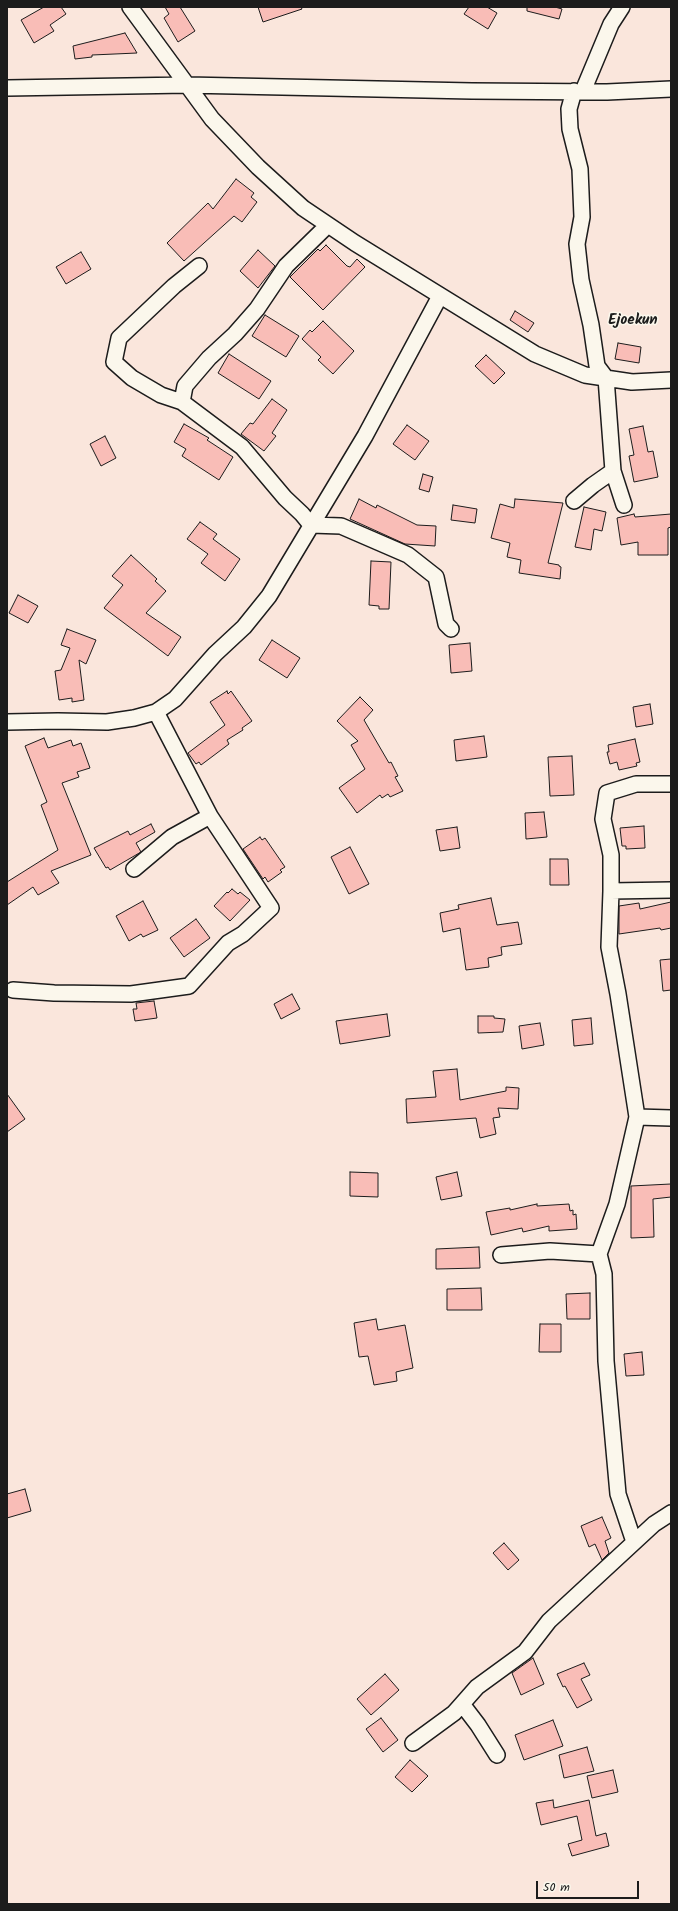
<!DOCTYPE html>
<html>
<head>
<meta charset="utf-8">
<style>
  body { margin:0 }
  #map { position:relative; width:678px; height:1911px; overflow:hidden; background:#fae6dc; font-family:Kalam,sans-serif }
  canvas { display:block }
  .frame { position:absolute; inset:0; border:8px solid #1c1c1c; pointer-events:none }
  .scale { position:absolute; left:536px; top:1881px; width:103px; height:18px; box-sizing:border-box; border:2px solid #1c1c1c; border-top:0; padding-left:5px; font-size:12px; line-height:14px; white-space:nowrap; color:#1c1c1c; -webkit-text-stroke:3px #fbf7ec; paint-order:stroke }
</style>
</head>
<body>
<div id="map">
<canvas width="678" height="1911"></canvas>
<div class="frame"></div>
<div class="scale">50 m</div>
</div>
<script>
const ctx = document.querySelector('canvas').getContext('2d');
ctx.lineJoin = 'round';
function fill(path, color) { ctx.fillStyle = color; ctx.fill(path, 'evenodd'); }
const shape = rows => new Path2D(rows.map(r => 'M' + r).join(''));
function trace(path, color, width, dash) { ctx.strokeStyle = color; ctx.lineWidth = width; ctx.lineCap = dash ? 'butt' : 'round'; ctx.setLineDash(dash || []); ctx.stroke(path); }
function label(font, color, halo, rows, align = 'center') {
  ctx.font = font + ' Kalam,sans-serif'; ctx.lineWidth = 3; ctx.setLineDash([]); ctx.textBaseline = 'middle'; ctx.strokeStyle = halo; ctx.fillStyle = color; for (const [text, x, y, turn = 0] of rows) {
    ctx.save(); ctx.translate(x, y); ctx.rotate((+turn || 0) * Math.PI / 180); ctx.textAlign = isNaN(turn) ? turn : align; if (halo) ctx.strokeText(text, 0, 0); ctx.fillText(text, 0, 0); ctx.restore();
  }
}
const building = shape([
  [44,7,61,7,66,14,50,25,54,31,34,43,21,20,44,7],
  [165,7,180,7,195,31,178,42,164,18,169,14,165,7],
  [258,7,301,7,302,9,263,22,258,7],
  [469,7,487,7,497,13,488,29,464,14,469,7],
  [527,7,555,7,562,9,559,19,527,11,527,7],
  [125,33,137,53,92,55,92,57,75,59,73,46,125,33],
  [236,179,254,193,251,197,257,202,242,222,234,216,184,261,167,243,208,203,213,209,236,179],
  [326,245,347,266,350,267,357,259,365,267,323,310,290,277,318,249,320,251,326,245],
  [258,250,275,266,258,288,240,271,258,250],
  [81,252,91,269,66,284,56,267,81,252],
  [515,311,534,323,528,332,510,320,515,311],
  [265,315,299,336,286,357,252,336,265,315],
  [323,321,354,351,333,374,318,360,321,357,302,339,310,330,312,332,323,321],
  [618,343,641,347,639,363,615,359,618,343],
  [229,354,271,381,259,399,218,373,229,354],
  [486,355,505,373,494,384,475,366,486,355],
  [272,399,287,410,272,433,276,436,264,451,241,434,250,423,253,424,272,399],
  [184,424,209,438,207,440,233,457,219,480,182,456,186,449,174,442,184,424],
  [407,425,429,441,415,460,393,444,407,425],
  [643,426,648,452,653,451,658,477,634,482,629,456,634,455,629,429,643,426],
  [105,436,116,458,101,466,90,444,105,436],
  [423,474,433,477,429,492,419,489,423,474],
  [359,499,376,508,377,505,417,525,436,526,435,546,405,544,350,519,359,499],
  [515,499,563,503,548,563,559,565,559,566,561,567,560,579,519,573,521,560,507,557,510,543,491,538,500,504,514,508,515,499],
  [453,505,477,509,475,523,451,520,453,505],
  [584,507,606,512,602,531,594,529,591,550,575,547,584,507],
  [634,514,635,517,671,514,671,527,668,528,668,555,638,555,638,542,621,545,617,518,634,514],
  [200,522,217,534,213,539,240,559,225,581,201,563,208,554,187,539,200,522],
  [131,555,157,579,155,581,166,591,146,613,181,637,168,656,104,608,123,585,112,576,131,555],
  [371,561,391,562,389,609,379,609,379,606,369,605,371,561],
  [18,595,38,606,28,623,9,613,18,595],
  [67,629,96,640,86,664,79,660,84,700,72,702,72,698,59,700,55,671,61,670,70,648,61,645,67,629],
  [272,640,300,658,287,678,259,660,272,640],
  [470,643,472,671,451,673,449,645,470,643],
  [227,691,228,694,231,691,252,721,242,728,243,730,227,740,229,744,201,765,199,762,196,764,188,753,225,725,210,702,227,691],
  [360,697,373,710,364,720,389,763,391,762,398,776,395,777,403,791,390,797,388,794,382,798,380,795,357,813,339,788,365,769,351,745,358,741,337,721,360,697],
  [650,704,653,724,636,727,633,707,650,704],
  [484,736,487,757,456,761,454,740,484,736],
  [44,738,48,748,71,740,73,746,81,743,90,768,77,772,79,777,62,783,91,855,51,871,59,883,38,895,33,887,7,905,7,882,58,850,41,805,47,802,25,746,44,738],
  [635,739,640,762,636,763,637,766,619,770,617,762,610,764,607,752,609,752,608,745,635,739],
  [572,756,574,795,550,796,548,757,572,756],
  [544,812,547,837,526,839,525,813,544,812],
  [151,824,155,832,136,843,141,852,110,870,108,867,106,868,94,848,128,831,130,835,151,824],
  [644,826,645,848,626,849,626,846,622,846,620,828,644,826],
  [457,827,460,848,440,851,436,830,457,827],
  [260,837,262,840,265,838,285,867,280,870,282,872,268,882,265,877,263,879,243,849,260,837],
  [350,847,369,884,349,894,331,857,350,847],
  [550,859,568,859,569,885,550,885,550,859],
  [232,889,238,894,240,892,250,900,230,921,214,906,227,892,228,893,232,889],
  [491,898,497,925,518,922,522,944,501,947,502,955,488,958,489,967,466,970,460,928,443,932,440,913,459,909,458,905,491,898],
  [143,901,158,930,143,937,141,934,129,941,116,916,143,901],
  [671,902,671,928,661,930,660,928,619,934,619,906,639,903,640,909,671,902],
  [196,919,210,938,184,957,170,938,196,919],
  [671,959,671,990,663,991,660,960,671,959],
  [292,994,300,1009,281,1019,274,1004,292,994],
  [154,1001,157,1018,135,1021,133,1009,137,1009,136,1003,154,1001],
  [387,1014,390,1036,340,1044,336,1021,387,1014],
  [478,1016,494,1016,494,1018,505,1019,503,1032,478,1033,478,1016],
  [591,1018,593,1044,574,1046,572,1020,591,1018],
  [540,1023,544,1045,522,1049,519,1026,540,1023],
  [457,1069,460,1100,506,1091,506,1087,519,1088,518,1109,498,1108,500,1117,493,1118,496,1134,480,1138,476,1118,407,1123,406,1099,436,1097,433,1071,457,1069],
  [7,1094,25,1119,7,1132,7,1094],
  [350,1172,378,1173,378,1197,350,1196,350,1172],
  [457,1172,462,1196,441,1200,436,1177,457,1172],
  [671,1184,671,1197,653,1199,654,1237,631,1238,631,1186,671,1184],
  [537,1204,537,1206,569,1204,570,1211,573,1210,573,1215,576,1214,577,1229,549,1231,549,1226,523,1232,522,1228,491,1235,486,1212,510,1208,510,1210,537,1204],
  [479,1247,480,1268,436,1269,436,1249,479,1247],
  [481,1288,482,1310,447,1310,447,1289,481,1288],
  [590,1293,590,1319,567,1319,566,1294,590,1293],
  [376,1319,378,1330,405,1325,413,1368,396,1372,397,1381,374,1385,368,1356,359,1357,354,1323,376,1319],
  [540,1324,561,1324,561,1352,539,1352,540,1324],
  [642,1352,644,1375,626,1376,624,1354,642,1352],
  [25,1489,31,1511,7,1518,7,1494,25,1489],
  [602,1517,611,1538,605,1541,609,1553,602,1560,595,1544,589,1547,581,1526,602,1517],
  [504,1543,519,1560,508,1570,493,1553,504,1543],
  [533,1658,544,1684,521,1695,512,1673,533,1658],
  [584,1663,590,1675,581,1679,592,1700,577,1708,565,1686,563,1687,557,1674,584,1663],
  [385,1674,399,1690,371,1715,357,1699,385,1674],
  [381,1718,398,1740,383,1752,366,1729,381,1718],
  [553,1720,563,1746,524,1760,515,1735,553,1720],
  [587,1747,594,1771,564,1778,559,1755,587,1747],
  [410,1760,428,1776,412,1792,395,1777,410,1760],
  [613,1770,618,1792,592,1798,587,1776,613,1770],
  [553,1800,554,1808,589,1800,596,1836,606,1833,609,1846,572,1856,568,1844,582,1840,577,1816,541,1825,536,1803,553,1800]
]);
const street = shape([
  [130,7,212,119,258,167,303,208,355,243,535,354,585,375,632,382,671,380],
  [7,88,187,85,472,91,607,92,671,89],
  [574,91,569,109,570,129,580,169,582,217,577,244,581,280,591,325,597,366,606,378,613,471,624,505],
  [583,91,611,24,622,7],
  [199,266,174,286,119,338,114,362,132,378,161,395,182,402,242,447,285,498,302,514,311,525,341,526,408,555,436,577,446,624,451,629],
  [182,402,185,386,209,358,235,334,257,309,286,266,328,225],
  [574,501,593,485,613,471],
  [7,722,58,721,107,722,134,718,156,712,175,699,215,654,244,627,269,596,365,436,440,296],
  [134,869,172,837,210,816,156,712],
  [611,891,611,855,603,819,607,793,636,784,671,784],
  [13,990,54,993,131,994,189,986,228,943,243,934,271,908,210,816],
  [637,1117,618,994,609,947,611,891,671,890],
  [599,1254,617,1204,637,1117,671,1118],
  [501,1255,550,1251,599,1254,604,1274,606,1361,618,1494,634,1542],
  [413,1743,454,1713,462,1704],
  [497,1755,478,1725,462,1704,477,1687,525,1652,549,1621,654,1524,671,1513]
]);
const quarterNames = [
  ["Ejoekun",633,321]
];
fill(building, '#f9bdb7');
trace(building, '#1c1c1c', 1);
trace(street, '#1c1c1c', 18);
trace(street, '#fbf7ec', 15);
label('bold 15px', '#1c1c1c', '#fbf7ec', quarterNames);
</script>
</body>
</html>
